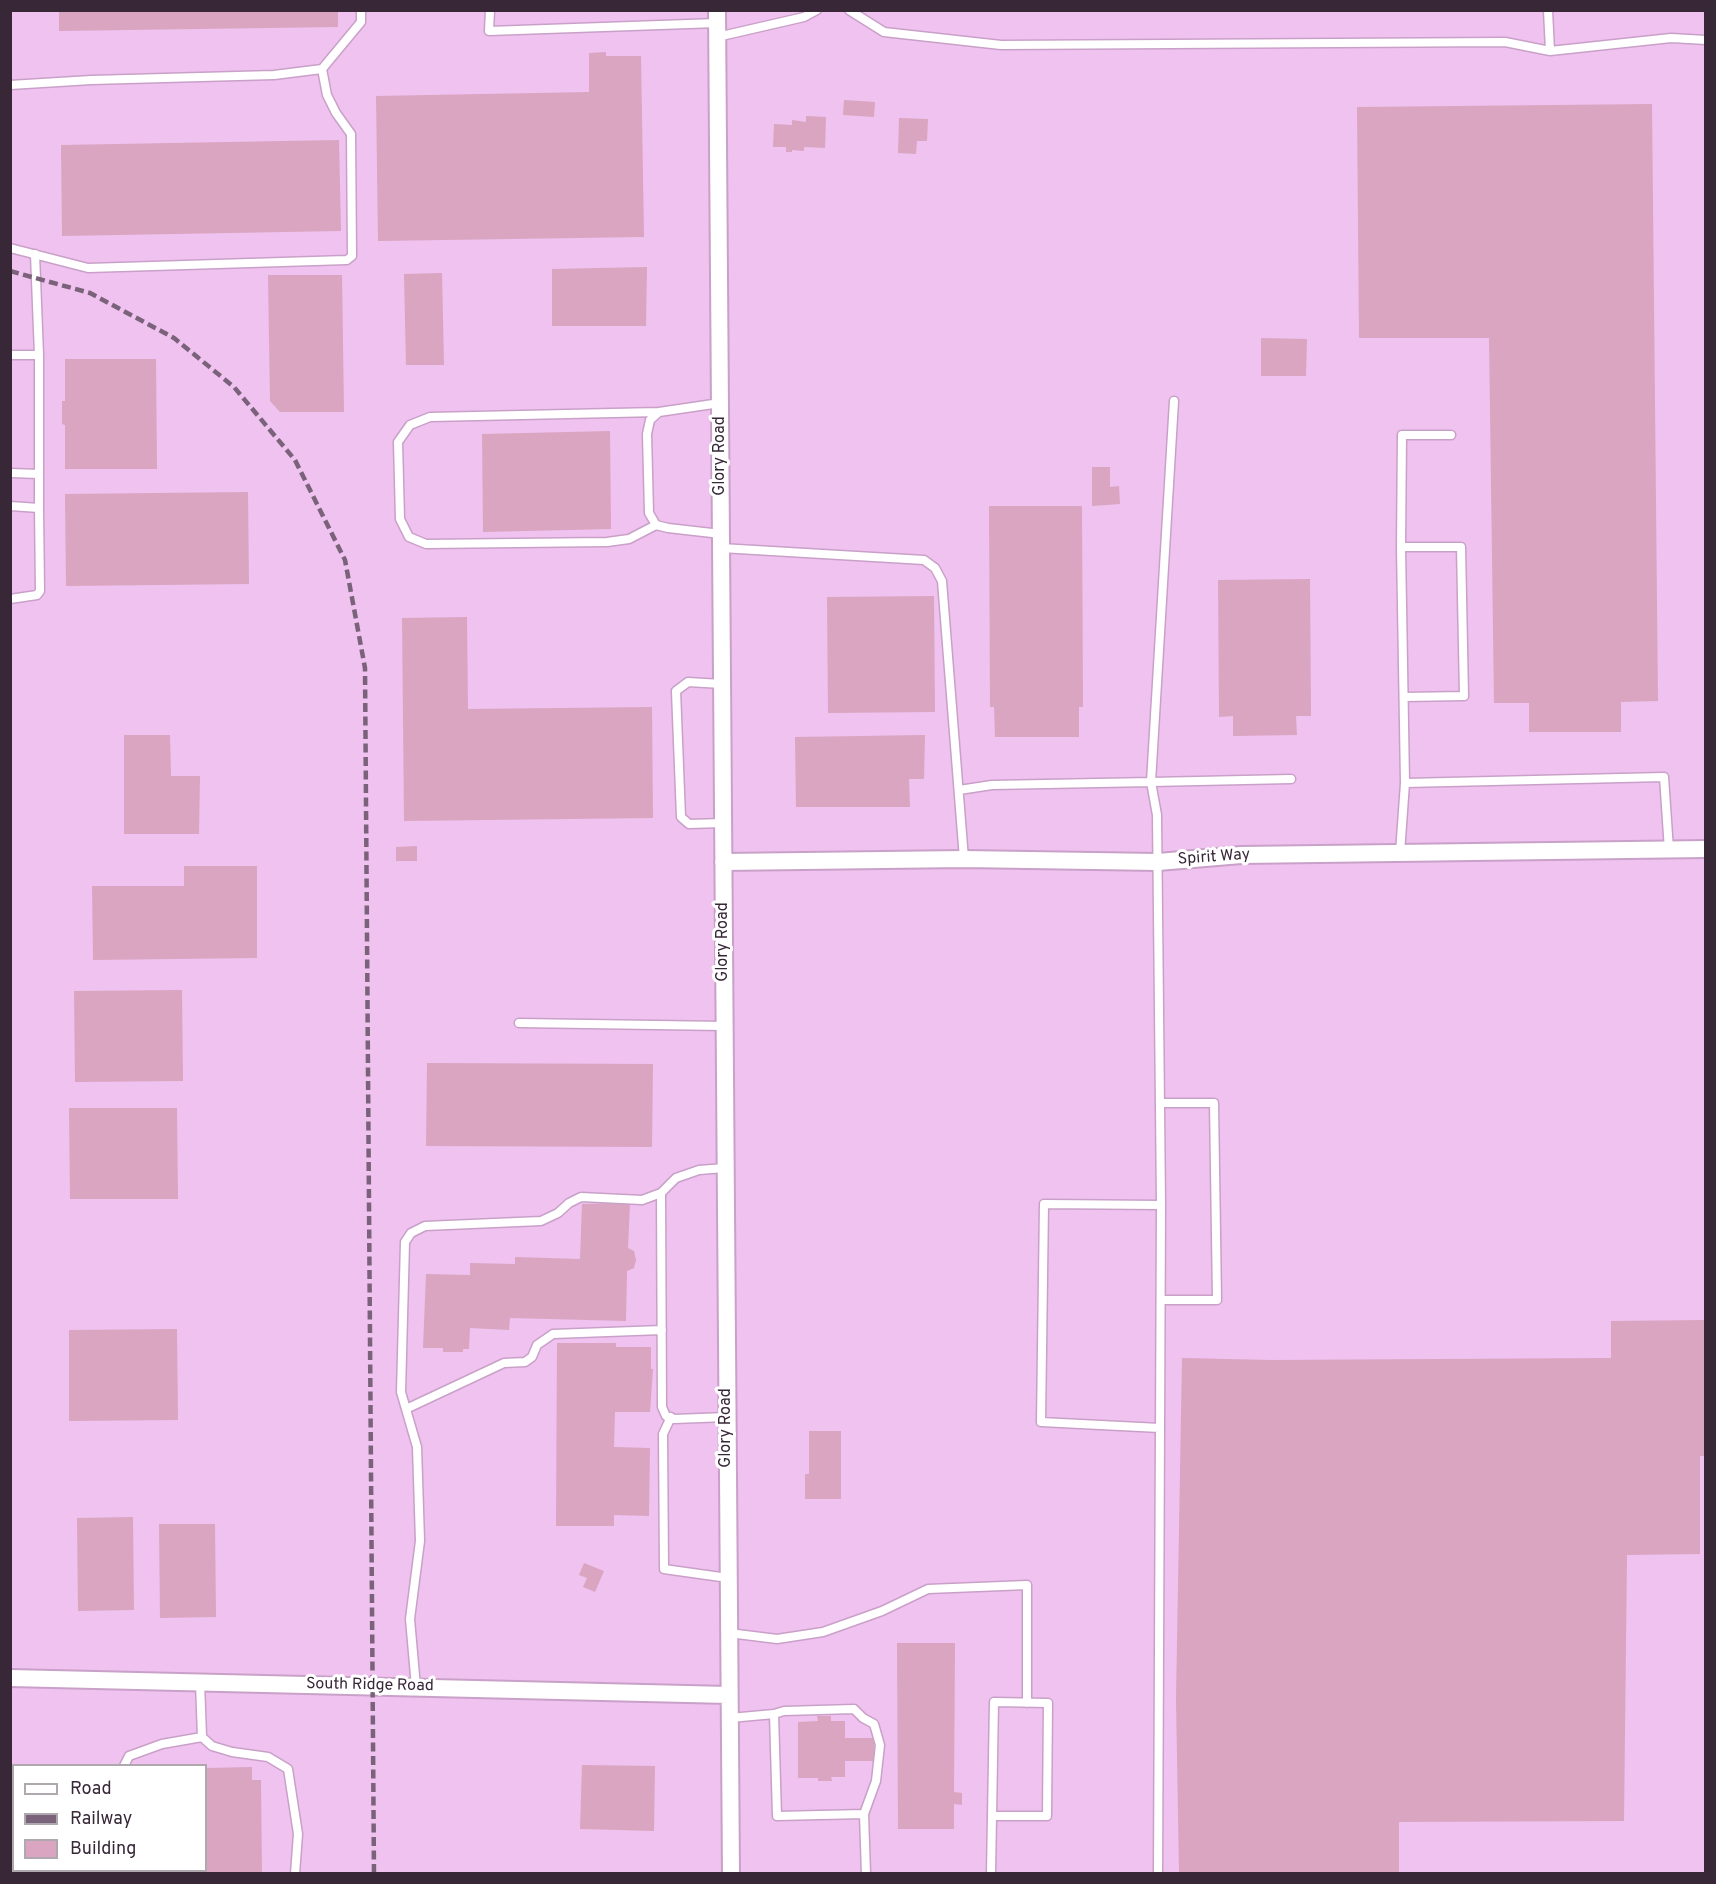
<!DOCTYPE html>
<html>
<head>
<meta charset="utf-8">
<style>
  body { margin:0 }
  #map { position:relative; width:1716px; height:1884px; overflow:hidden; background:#fad1fa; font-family:Overpass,sans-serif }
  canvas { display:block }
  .frame { position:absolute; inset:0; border:12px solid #372737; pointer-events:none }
  .legend { position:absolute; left:12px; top:1764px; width:195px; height:108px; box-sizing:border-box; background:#fff; border:2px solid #afa9af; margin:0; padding:8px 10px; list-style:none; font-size:18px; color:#372737 }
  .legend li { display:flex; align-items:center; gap:12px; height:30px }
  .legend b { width:30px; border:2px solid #afa9af }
</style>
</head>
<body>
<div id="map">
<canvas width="1716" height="1884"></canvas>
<div class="frame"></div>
<ul class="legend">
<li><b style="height:8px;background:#fff"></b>Road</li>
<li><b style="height:8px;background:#7b627b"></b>Railway</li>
<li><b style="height:16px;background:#d9a5c0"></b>Building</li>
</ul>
</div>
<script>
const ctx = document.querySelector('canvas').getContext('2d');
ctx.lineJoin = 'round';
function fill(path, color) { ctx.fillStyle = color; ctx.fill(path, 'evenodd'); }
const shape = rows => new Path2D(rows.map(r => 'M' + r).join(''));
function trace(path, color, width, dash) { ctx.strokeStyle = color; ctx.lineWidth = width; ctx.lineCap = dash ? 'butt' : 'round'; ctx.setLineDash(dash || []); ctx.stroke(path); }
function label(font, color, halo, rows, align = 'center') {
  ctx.font = font + ' Overpass,sans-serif'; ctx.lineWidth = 6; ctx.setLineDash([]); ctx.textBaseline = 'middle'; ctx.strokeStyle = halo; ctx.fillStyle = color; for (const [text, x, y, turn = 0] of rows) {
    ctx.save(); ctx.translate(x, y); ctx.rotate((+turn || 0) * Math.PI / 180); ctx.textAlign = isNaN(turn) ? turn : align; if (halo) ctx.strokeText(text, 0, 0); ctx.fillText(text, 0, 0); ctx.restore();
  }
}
const built = shape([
  [11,11,1705,11,1705,1873,11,1874],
  [14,1766,206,1766,206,1870,14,1870]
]);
const building = shape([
  [59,10,338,10,338,27,59,31],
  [606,52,606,56,641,56,644,237,378,241,376,96,589,92,589,53],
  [844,100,875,102,874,117,843,115],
  [1652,104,1658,701,1621,702,1621,732,1529,732,1529,703,1494,703,1489,338,1359,338,1357,107],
  [806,116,826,117,825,148,804,147,804,151,792,150,792,152,786,152,786,147,773,147,774,124,792,125,792,120,806,122],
  [899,118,928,119,927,141,917,141,916,154,898,153],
  [339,140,341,231,62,236,61,145],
  [647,267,646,326,552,326,552,269],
  [442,273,444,365,406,365,404,274],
  [268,275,342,275,344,412,280,412,270,401],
  [1261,338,1307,339,1306,376,1261,376],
  [65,359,156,359,157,469,65,469,65,425,62,424,62,401,65,401],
  [610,431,611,529,483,532,482,434],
  [1092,467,1110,467,1110,487,1119,486,1120,504,1092,506],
  [248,492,249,584,66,586,65,494],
  [989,506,1082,506,1083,707,1079,707,1079,737,995,737,994,707,990,707],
  [1310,579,1311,716,1296,716,1297,735,1233,736,1233,716,1219,717,1218,580],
  [934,596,935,712,828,713,827,597],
  [467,617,468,709,652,707,653,818,404,821,402,618],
  [124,735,170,735,171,776,200,776,199,834,124,834],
  [925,735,924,779,909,779,910,807,796,807,795,737],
  [417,846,417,861,396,861,396,847],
  [184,866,257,866,257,958,93,960,92,886,184,886],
  [182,990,183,1081,75,1082,74,991],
  [427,1063,653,1064,652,1147,426,1146],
  [69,1108,177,1108,178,1199,70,1199],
  [630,1203,628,1248,634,1251,636,1260,634,1268,627,1271,626,1321,510,1318,509,1330,470,1328,469,1349,463,1349,463,1352,443,1352,443,1348,423,1348,426,1274,470,1275,470,1263,515,1264,515,1257,580,1259,582,1204],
  [1706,1320,1706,1456,1700,1456,1700,1554,1627,1555,1624,1821,1399,1822,1399,1874,1179,1874,1176,1698,1182,1358,1271,1360,1611,1358,1611,1321],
  [177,1329,178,1420,69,1421,69,1330],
  [557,1343,616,1343,616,1347,651,1347,651,1369,653,1369,650,1412,615,1412,614,1447,650,1448,649,1516,614,1515,614,1526,556,1526],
  [809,1431,841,1431,841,1499,805,1499,805,1474,809,1474],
  [133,1517,134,1610,78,1611,77,1518],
  [159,1524,215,1524,216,1617,160,1618],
  [584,1563,604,1571,595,1592,583,1587,587,1578,579,1575],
  [897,1643,955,1643,954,1792,962,1793,962,1805,954,1804,954,1829,898,1829],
  [817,1716,831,1716,831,1721,845,1721,845,1738,874,1738,874,1761,845,1761,845,1777,831,1777,832,1781,818,1781,818,1778,798,1778,798,1722,818,1721],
  [582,1765,655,1766,654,1831,580,1829],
  [252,1767,252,1780,261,1780,262,1874,145,1874,145,1870,206,1870,206,1768]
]);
const service = shape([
  [490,10,489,31,717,23],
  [849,10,884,32,1001,45,1505,42,1550,51,1671,38,1706,40],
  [1548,10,1550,51],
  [717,37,804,17,817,10],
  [10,85,91,80,274,75,322,69,361,22,361,10],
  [10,248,88,268,347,260,352,256,351,134,336,113,327,95,322,69],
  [35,254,39,355],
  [10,355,39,355,39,474],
  [1174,401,1151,782,1291,779],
  [720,403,659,412,650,420,647,434,649,513,656,525,668,528,721,534],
  [10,473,39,474,39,508],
  [10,506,39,508,40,591,37,595,10,599],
  [656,525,629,539,607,542,426,544,409,537,400,519,398,442,410,425,430,417,659,412],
  [1401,547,1461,547,1464,696,1404,697],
  [721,548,924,560,935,568,942,581,964,859],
  [722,684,688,682,676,691,681,817,689,824,723,823],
  [1405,783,1401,547,1402,435,1451,435],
  [959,790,992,785,1151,782,1157,815,1161,1205,1158,1874],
  [1400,853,1405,783,1664,777,1669,850],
  [519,1023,724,1026],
  [1160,1103,1214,1103,1217,1300,1161,1300],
  [661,1193,662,1407,666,1416,674,1419,727,1417],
  [406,1409,504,1363,525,1362,532,1357,537,1345,553,1334,662,1330],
  [671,1417,663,1434,664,1569,728,1578],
  [1160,1428,1041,1422,1044,1204,1161,1205],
  [729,1633,777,1639,823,1632,882,1611,928,1589,1027,1585,1027,1703],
  [200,1682,202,1737,212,1746,232,1752,268,1757,288,1769,298,1834,295,1874],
  [416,1687,410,1619,420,1541,417,1447,401,1392,405,1242,411,1233,425,1226,541,1221,558,1213,569,1203,581,1197,642,1200,661,1193,676,1178,699,1170,725,1168],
  [774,1714,777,1816,864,1814],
  [730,1718,774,1714,784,1711,854,1709,863,1718,874,1724,880,1745,876,1781,864,1814,866,1874],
  [124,1766,129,1756,162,1744,202,1737],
  [116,1874,116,1870],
  [991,1874,992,1816,994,1702,1048,1703,1047,1816,992,1816]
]);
const minor = shape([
  [717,10,731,1874],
  [723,862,964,859,1158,862,1241,855,1706,849],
  [10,1678,729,1695]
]);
const rail = shape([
  [10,271,90,293,174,338,234,387,295,460,345,560,365,668,374,1874]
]);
const streetNames = [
  ["Glory Road",721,456,-90],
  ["Spirit Way",1214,858,-4],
  ["Glory Road",724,942,-90],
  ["Glory Road",727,1428,-90],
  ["South Ridge Road",370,1686,1]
];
fill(built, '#efc2ef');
fill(building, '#d9a5c0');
trace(service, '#c9a1c8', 11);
trace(minor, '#c9a1c8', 20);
trace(service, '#fff', 8);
trace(minor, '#fff', 16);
trace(rail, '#7b627b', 4.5, [9, 4.5]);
label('16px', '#372737', '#fff', streetNames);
</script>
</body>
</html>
